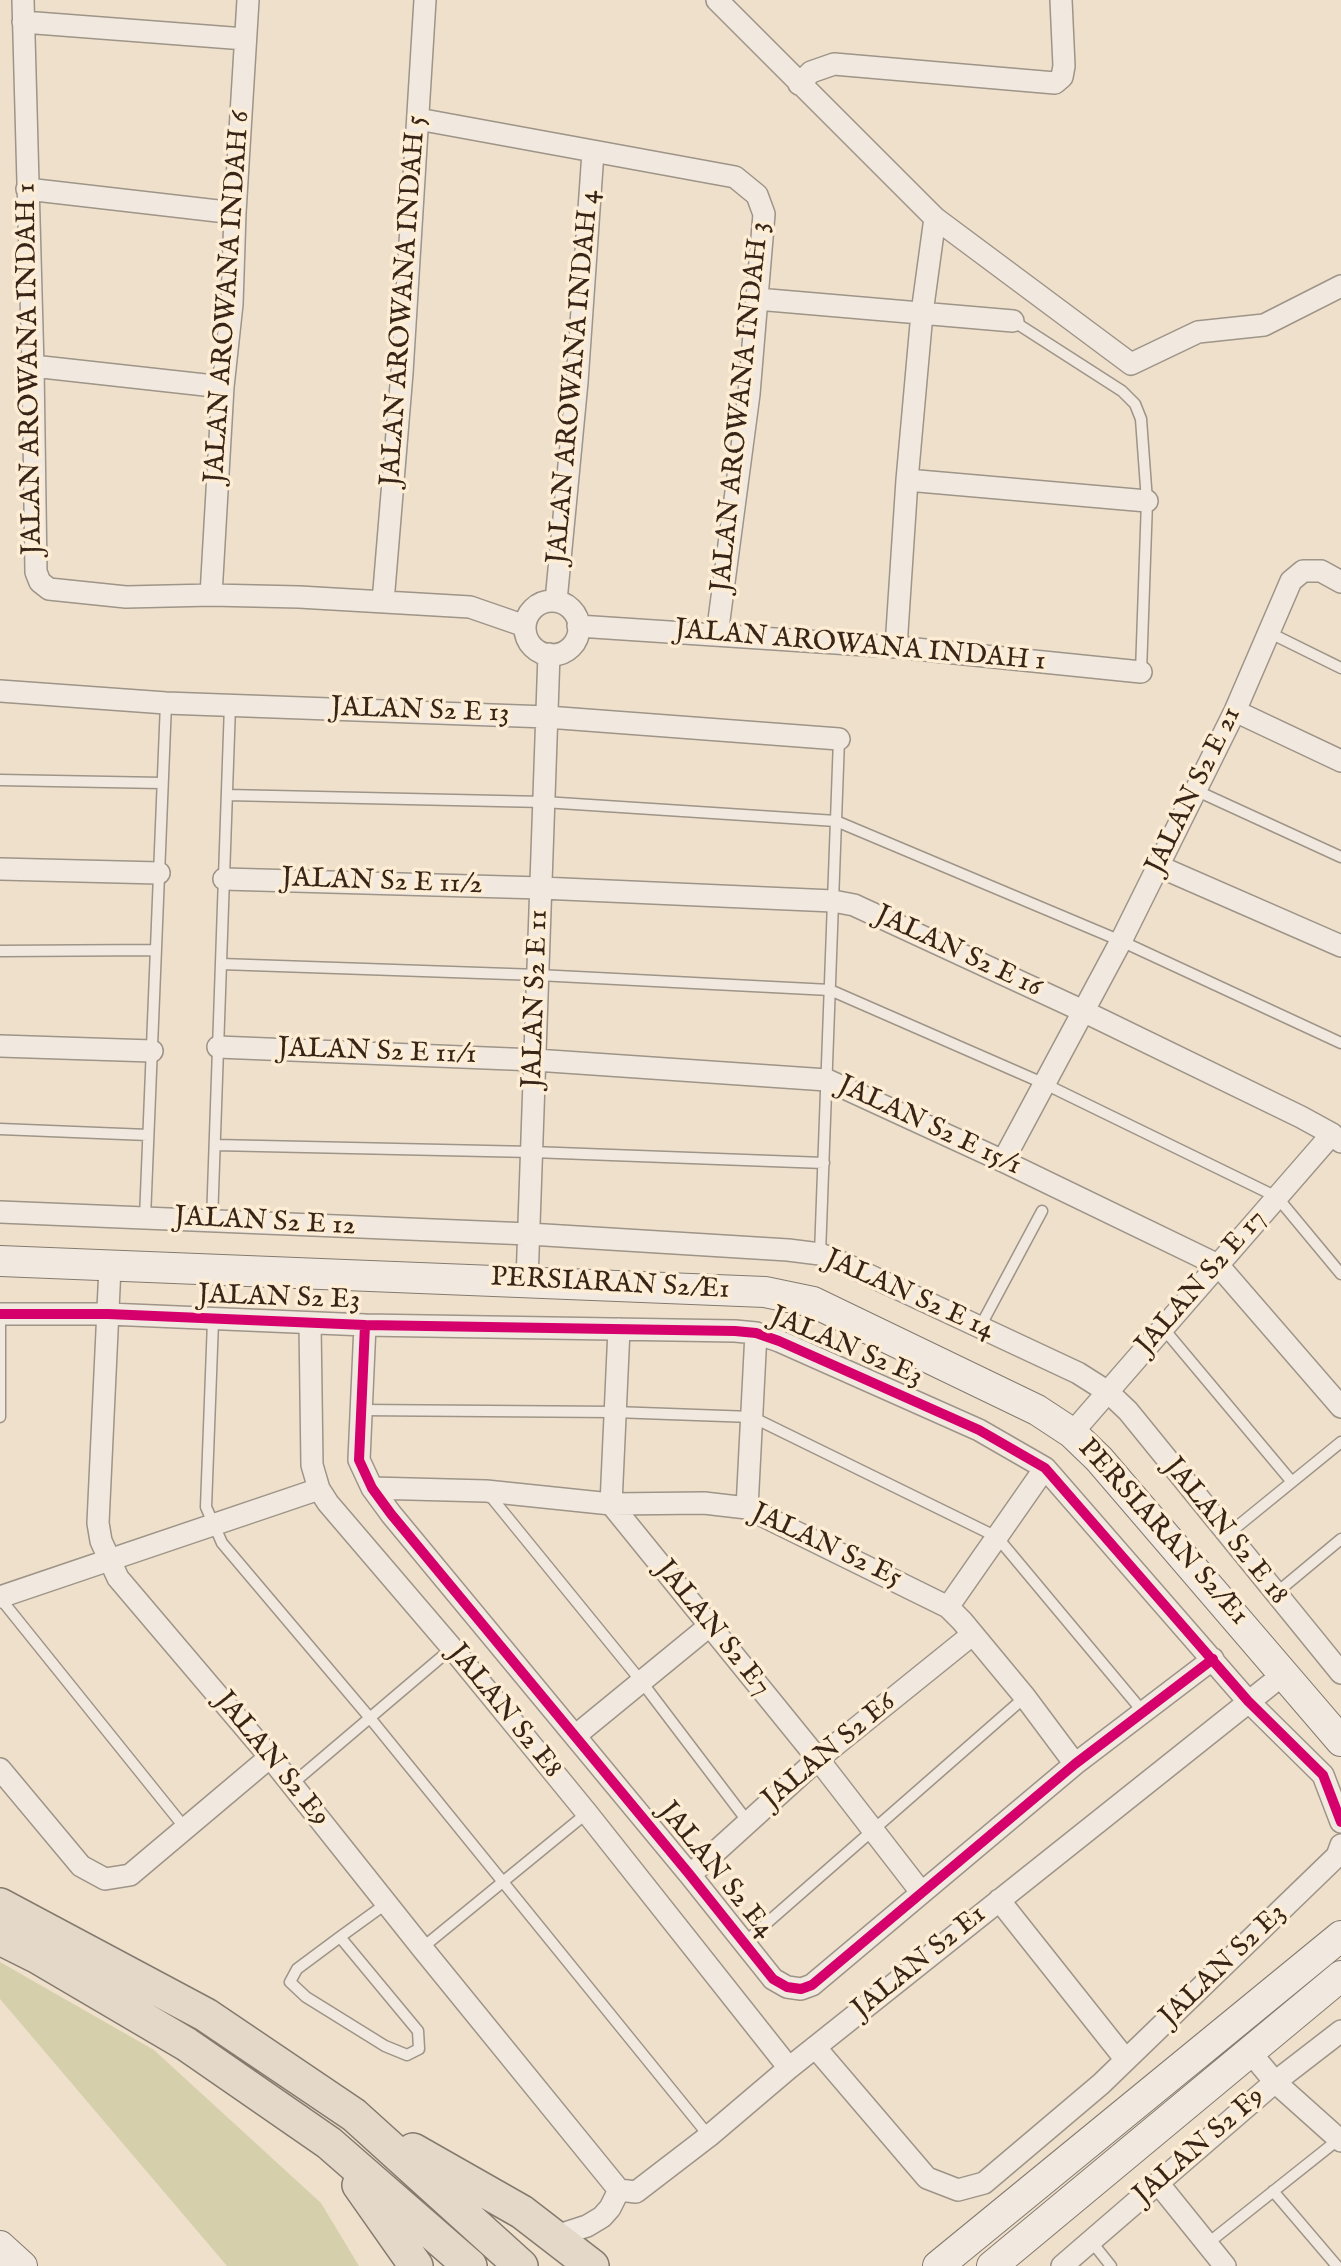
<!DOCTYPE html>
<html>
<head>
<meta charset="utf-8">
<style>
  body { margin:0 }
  canvas { display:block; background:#efe0cc }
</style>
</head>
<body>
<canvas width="1341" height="2266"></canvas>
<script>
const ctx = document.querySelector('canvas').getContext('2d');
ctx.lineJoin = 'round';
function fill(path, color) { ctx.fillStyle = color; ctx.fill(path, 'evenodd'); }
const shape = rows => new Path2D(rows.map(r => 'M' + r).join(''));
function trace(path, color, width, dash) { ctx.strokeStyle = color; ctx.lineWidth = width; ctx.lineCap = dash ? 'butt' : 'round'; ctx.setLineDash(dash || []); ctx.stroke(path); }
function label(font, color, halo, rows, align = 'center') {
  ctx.font = font + ' "IM FELL English",serif'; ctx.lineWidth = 7; ctx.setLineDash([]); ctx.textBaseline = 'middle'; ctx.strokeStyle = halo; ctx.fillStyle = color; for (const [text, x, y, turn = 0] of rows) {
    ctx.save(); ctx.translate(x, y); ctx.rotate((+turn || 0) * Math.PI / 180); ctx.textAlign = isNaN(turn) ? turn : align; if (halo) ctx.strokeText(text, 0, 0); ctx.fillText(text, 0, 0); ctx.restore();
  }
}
const green = shape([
  [0,1962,154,2050,321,2203,359,2266,227,2266,0,1999]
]);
const lane = shape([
  [1013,321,1122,391,1135,404,1141,419,1147,501,1141,672],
  [1268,632,1341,668],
  [0,780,162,783],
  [1195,790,1341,857],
  [227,795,544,802,836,821,1121,941,1341,1043],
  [0,951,156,950],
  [221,964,538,975,830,990,1045,1084,1277,1197,1341,1274],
  [0,1129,148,1135],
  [215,1145,532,1152,824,1163],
  [145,1218,166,703],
  [212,1221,230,705],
  [820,1254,839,739],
  [213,1321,206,1507,222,1543,370,1718,709,2136],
  [980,1327,1042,1211],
  [1163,1328,1292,1482],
  [360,1410,614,1412,752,1417,997,1537,1144,1713],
  [0,1417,0,1314],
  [487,1492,641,1681,748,1822],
  [1228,1534,1341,1442],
  [1275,1594,1341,1539],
  [0,1598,185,1828],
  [292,1784,452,1648],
  [340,1937,418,2031,419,2049,407,2055,385,2046,306,1997,290,1982,297,1969,340,1937,387,1903],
  [744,1943,1025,1697],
  [422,1948,587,1813],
  [1273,2191,1337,2266],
  [1091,2241,1111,2266],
  [1207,2244,1339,2139]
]);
const street = shape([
  [23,0,33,366,36,572,40,582,49,589,126,597,211,595,299,597,470,607,525,626],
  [717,0,935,218,1131,364,1198,332,1264,325,1341,286],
  [23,22,245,39],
  [799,84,811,72,834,64,1055,83,1062,77,1064,66,1061,0],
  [418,119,735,177,757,195,764,214,749,394,717,635],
  [27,189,235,213],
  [757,299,1013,321],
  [33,366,223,387],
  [907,480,1147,501],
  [211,595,223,387,232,304,235,213,248,0],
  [556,601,577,382,593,152],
  '525 628a27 27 0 1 1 54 0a27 27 0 1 1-54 0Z',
  [383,602,402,373,425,0],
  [578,626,896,647,1141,672],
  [896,647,907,480,922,313,935,218],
  [0,691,166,703,547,717,839,739],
  [1235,711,1341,761],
  [1158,866,1341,946],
  [0,869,159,873],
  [224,879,541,888,833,901,854,905,1083,1011,1301,1117,1332,1134,1341,1142],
  [0,1046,152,1051],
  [218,1047,535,1060,827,1080,1003,1161,1218,1265,1341,1407],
  [1003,1161,1121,941,1235,711,1291,581,1303,571,1321,571,1341,582],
  [0,1212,529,1234,788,1250,820,1254,845,1264,1078,1373,1108,1392,1128,1411,1341,1673],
  [110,1267,98,1523,101,1541,118,1578,270,1757,422,1948,619,2190],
  [527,1281,549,654],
  [0,1314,108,1314,365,1325,735,1331,756,1333,779,1341,979,1430,1045,1468,1248,1701,1323,1775,1341,1822],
  [310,1324,312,1465,319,1489,328,1503,452,1648,587,1813,789,2068],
  [365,1325,359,1460,372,1488,391,1514,690,1875,773,1979,787,1987,801,1989,812,1985,1075,1764,1213,1659],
  [619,1329,611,1504,818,1759,921,1892],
  [1072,1433,1332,1134],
  [372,1488,486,1491,611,1504,704,1503,747,1508,948,1607,962,1621,1025,1697,1075,1764],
  [747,1508,756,1333],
  [0,1597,319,1489],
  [948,1607,1045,1468],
  [575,1736,708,1627],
  [0,1769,81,1866,105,1879,130,1875,270,1757],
  [690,1875,818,1759,973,1634],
  [999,1900,1126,2060],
  [815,2047,927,2178,958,2190,984,2183,1101,2084,1337,1856,1341,1845],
  [1250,2052,1275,2082,1341,2141],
  [1158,2183,1225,2266],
  [619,2190,636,2192,709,2136,789,2068,1285,1673],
  [553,2237,587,2226,602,2217,610,2208,619,2190],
  [1062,2266,1275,2082,1341,2031]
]);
const secondary = shape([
  [0,1261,765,1292,813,1302,1037,1410,1072,1433,1099,1459,1341,1741],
  [0,2246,22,2266],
  [938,2266,1341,1936],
  [992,2266,1341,1976]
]);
const primary = shape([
  [0,1905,206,2015,354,2115,521,2266],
  [0,1938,38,1957,186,2044,329,2143,470,2266],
  [413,2150,522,2212,592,2266],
  [359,2185,416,2266]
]);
const cycleway = shape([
  [0,1314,108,1314,365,1325,735,1331,756,1333,779,1341,979,1430,1045,1468,1248,1701,1323,1775,1341,1822],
  [365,1325,359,1460,372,1488,391,1514,690,1875,773,1979,787,1987,801,1989,812,1985,1075,1764,1213,1659]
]);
const streetNames = [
  ["JALAN AROWANA INDAH 6",229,297,-86],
  ["JALAN AROWANA INDAH 5",405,301,-86],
  ["JALAN AROWANA INDAH 1",31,369,-91],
  ["JALAN AROWANA INDAH 4",575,377,-85],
  ["JALAN AROWANA INDAH 3",742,407,-84],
  ["JALAN AROWANA INDAH 1",860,647,5],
  ["JALAN S2 E 13",420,712,2],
  ["JALAN S2 E 21",1195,791,-64],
  ["JALAN S2 E 11/2",382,883,2],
  ["JALAN S2 E 16",958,953,25],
  ["JALAN S2 E 11",537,999,-88],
  ["JALAN S2 E 11/1",377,1053,2],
  ["JALAN S2 E 15/1",929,1127,25],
  ["JALAN S2 E 12",265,1223,3],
  ["JALAN S2 E 17",1202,1283,-49],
  ["PERSIARAN S2/E1",610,1285,3],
  ["JALAN S2 E 14",909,1296,24],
  ["JALAN S2 E3",279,1299,2],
  ["JALAN S2 E3",846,1348,23],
  ["JALAN S2 E 18",1225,1532,51],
  ["PERSIARAN S2/E1",1162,1533,48],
  ["JALAN S2 E5",826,1547,25],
  ["JALAN S2 E7",712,1629,51],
  ["JALAN S2 E8",504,1712,51],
  ["JALAN S2 E6",830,1752,-40],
  ["JALAN S2 E9",271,1760,51],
  ["JALAN S2 E4",715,1871,51],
  ["JALAN S2 E1",920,1963,-39],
  ["JALAN S2 E3",1224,1966,-44],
  ["JALAN S2 F9",1200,2147,-41]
];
fill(green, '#d5d0ab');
trace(lane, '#9e9487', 13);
trace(street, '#9e9487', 24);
trace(secondary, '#847a6e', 32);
trace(primary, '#847a6e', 36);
trace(lane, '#f1e9df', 10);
trace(street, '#f1e9df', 21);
trace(secondary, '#f1e9df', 30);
trace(primary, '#e4d9c9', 33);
trace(cycleway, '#d6006c', 10);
label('28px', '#382517', '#feedd5', streetNames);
</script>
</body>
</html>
